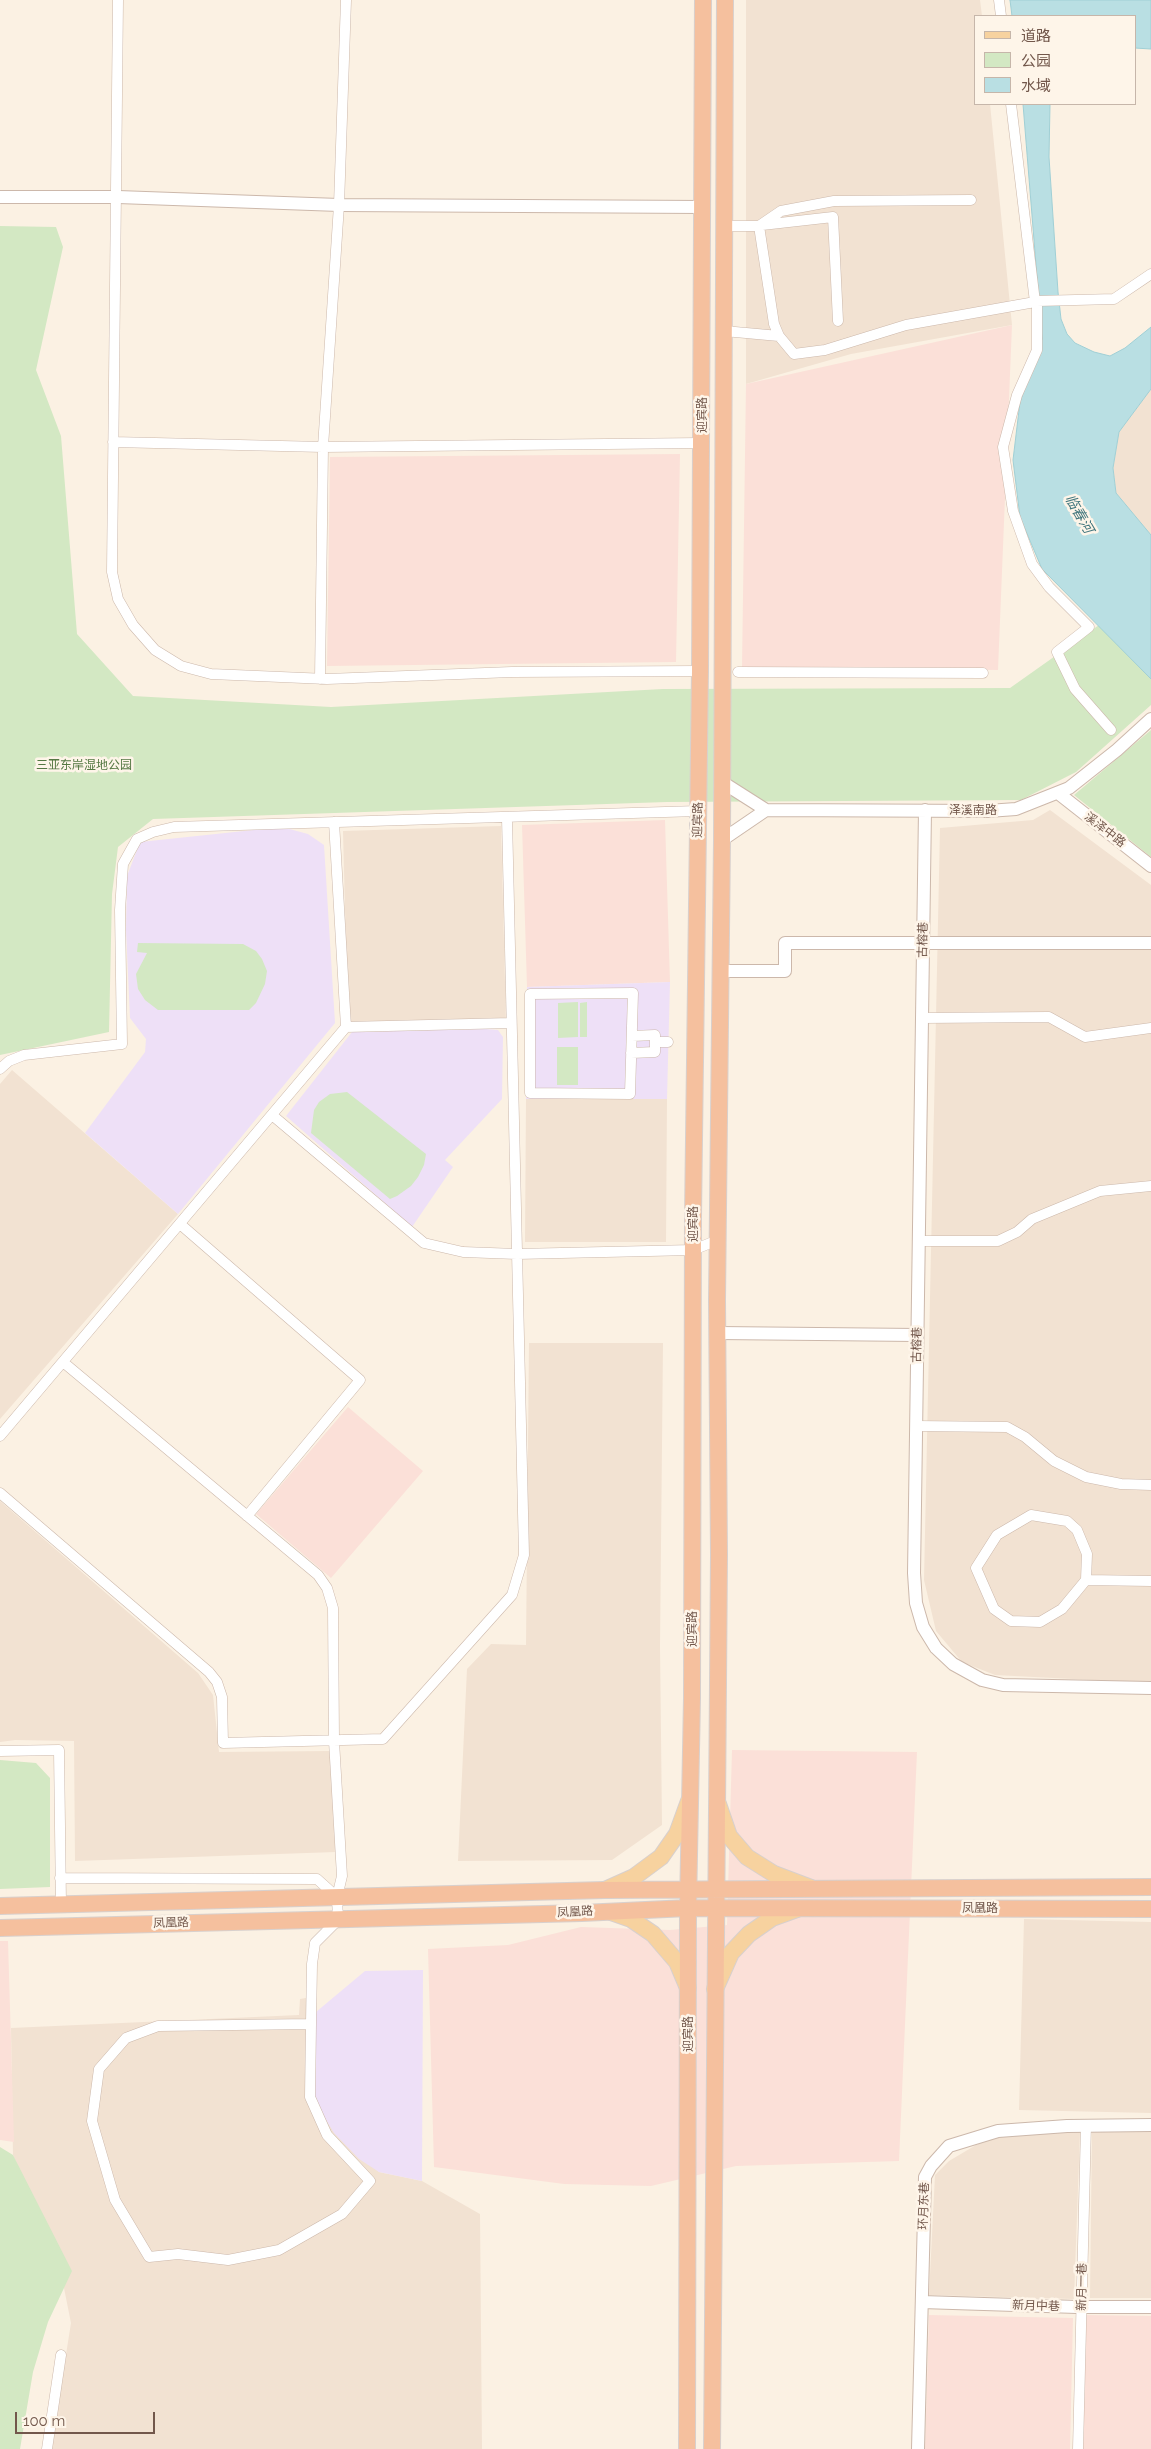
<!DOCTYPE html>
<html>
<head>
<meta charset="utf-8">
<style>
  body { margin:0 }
  #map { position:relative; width:1151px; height:2449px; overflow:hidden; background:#fbf1e3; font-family:Raleway,"Noto Sans SC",sans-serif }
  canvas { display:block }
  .legend { position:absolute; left:974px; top:15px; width:162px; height:90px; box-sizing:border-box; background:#fef5e9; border:1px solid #c6b6aa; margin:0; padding:6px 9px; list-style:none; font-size:15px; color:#72574b }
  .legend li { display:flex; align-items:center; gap:10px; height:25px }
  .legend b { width:25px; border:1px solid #c6b6aa }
  .scale { position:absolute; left:15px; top:2412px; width:140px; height:22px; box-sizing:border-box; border:2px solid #72574b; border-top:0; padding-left:6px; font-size:15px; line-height:18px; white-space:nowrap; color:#72574b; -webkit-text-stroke:4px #fef5e9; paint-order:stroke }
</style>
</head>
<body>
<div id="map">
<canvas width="1151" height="2449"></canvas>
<ul class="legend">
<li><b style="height:6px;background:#f7d29f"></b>道路</li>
<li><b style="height:14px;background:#d3e8c3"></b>公园</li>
<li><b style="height:14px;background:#b9dfe3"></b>水域</li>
</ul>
<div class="scale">100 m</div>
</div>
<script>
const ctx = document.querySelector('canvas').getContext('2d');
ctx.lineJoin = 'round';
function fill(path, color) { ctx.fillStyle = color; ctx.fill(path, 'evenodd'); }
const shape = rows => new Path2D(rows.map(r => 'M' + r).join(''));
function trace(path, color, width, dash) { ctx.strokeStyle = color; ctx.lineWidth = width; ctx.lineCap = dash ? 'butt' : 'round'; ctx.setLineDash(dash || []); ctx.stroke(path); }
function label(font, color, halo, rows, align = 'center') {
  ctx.font = font + ' Raleway,"Noto Sans SC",sans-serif'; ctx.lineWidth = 5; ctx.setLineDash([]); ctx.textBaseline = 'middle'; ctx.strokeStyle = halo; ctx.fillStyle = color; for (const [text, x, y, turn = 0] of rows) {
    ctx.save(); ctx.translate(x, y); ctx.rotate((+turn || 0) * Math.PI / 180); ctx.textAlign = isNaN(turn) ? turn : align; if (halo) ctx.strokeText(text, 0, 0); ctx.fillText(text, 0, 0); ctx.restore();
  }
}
const residential = shape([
  [746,0,980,0,982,16,975,16,975,104,990,104,1012,325,851,354,746,384],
  [1151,389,1151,535,1116,493,1113,468,1119,432],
  [1050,810,1151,885,1151,1683,995,1675,962,1662,936,1631,924,1580,940,828,1033,820],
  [501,826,506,1022,348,1027,343,831],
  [12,1070,178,1214,0,1419,0,1084],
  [526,1099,667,1099,666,1242,525,1242],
  [529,1343,663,1343,660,1646,662,1825,612,1860,458,1861,467,1669,491,1644,526,1645],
  [0,1501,198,1673,213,1695,219,1752,331,1751,336,1852,75,1861,74,1741,15,1740,0,1742],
  [1024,1919,1151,1922,1151,2113,1019,2110],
  [317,1996,312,2097,379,2172,422,2181,480,2214,482,2449,51,2449,71,2323,61,2273,13,2155,11,2028,299,2015,300,1999],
  [1092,2130,1151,2130,1151,2298,1090,2298],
  [1080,2132,1074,2299,929,2295,935,2175,949,2161,976,2145,997,2136]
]);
const commercial = shape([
  [1012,325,998,670,742,667,746,384],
  [680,454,676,662,327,666,330,457],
  [665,820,670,982,527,987,522,825],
  [348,1407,423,1471,331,1578,256,1514],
  [732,1750,917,1752,899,2161,736,2166,651,2186,564,2184,434,2167,428,1949,508,1945,581,1927,670,1930,727,1925],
  [0,1941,8,1941,14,2142,0,2140],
  [929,2315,1073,2318,1070,2449,925,2449],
  [1086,2315,1151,2316,1151,2449,1083,2449]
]);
const education = shape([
  [282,827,308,834,324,845,335,1023,178,1214,85,1133,145,1052,146,1039,130,1018,126,930,127,876,140,842],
  [670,982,667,1099,526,1099,527,987],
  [486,1029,498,1030,503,1037,502,1099,445,1160,453,1167,412,1227,286,1116,352,1032],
  [423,1970,422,2181,379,2172,359,2159,334,2133,312,2097,316,2012,365,1971]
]);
const green = shape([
  [0,226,56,227,63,247,36,370,61,436,77,634,133,696,331,707,663,689,1010,688,1099,625,1151,679,1151,705,1076,772,1021,800,667,802,153,819,118,847,112,894,109,1032,0,1055],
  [1151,730,1151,857,1074,795],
  [138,943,243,944,256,951,262,959,267,971,265,984,256,1003,249,1010,158,1010,145,1000,138,989,136,974,147,953,137,952],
  [578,1002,578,1037,558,1038,558,1003],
  [587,1002,587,1037,580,1037,580,1003],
  [557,1047,578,1047,578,1085,557,1085],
  [347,1092,426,1154,424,1165,418,1177,411,1186,397,1196,390,1199,311,1133,314,1110,319,1102,330,1094],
  [0,1760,36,1763,50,1778,50,1887,0,1889],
  [0,2147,13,2155,72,2271,48,2322,33,2372,20,2449,0,2449]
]);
const water = shape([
  [1010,0,1151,0,1151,49,1135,48,1135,16,1012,16,1010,0],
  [1023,104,1050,104,1049,157,1058,292,1061,319,1067,334,1075,343,1094,352,1110,356,1125,348,1151,327,1151,389,1119,432,1113,468,1116,493,1151,535,1151,679,1042,569,1020,517,1013,460,1020,402,1042,339,1023,104]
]);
const minor = shape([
  [118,0,112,572,118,599,133,625,155,650,181,666,211,674,327,679,512,672,700,671],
  [999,0,1001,16],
  [1011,104,1035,302,1037,301,1037,350,1017,395,1003,447,1013,511,1032,564,1049,587,1089,627,1057,652,1075,689,1111,730],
  [762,225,833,217,838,321],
  [725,226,759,226,774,324,779,336,794,354,825,350,906,325,1035,302],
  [759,226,781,211,834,201,971,200],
  [1037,301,1114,299,1151,274],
  [724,331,779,336],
  [113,442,323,447,701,443],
  [738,672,983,673],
  [320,679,323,447,339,205,346,0],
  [633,993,630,1094,530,1093,530,994,633,993],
  [922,1018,1049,1017,1085,1037,1151,1028],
  [346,1027,511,1023],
  [632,1036,655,1035,655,1042,668,1042],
  [631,1053,655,1052,655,1042],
  [0,1069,9,1061,24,1055,122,1044,120,910,123,864,137,839,153,832,174,827,698,811],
  [272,1115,424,1243,463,1252,517,1254,693,1250,718,1240],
  [180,1224,360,1380,247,1516],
  [919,1241,998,1241,1017,1232,1032,1219,1100,1191,1151,1186],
  [63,1362,318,1575,327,1588,333,1608,334,1741,342,1876,337,1897,338,1920,315,1943,312,1964,311,2024,310,2097,327,2135,370,2181,342,2214,279,2250,228,2260,178,2254,149,2257,115,2200,92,2121,99,2069,126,2038,158,2026,311,2024],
  [916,1426,1007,1427,1025,1437,1054,1461,1086,1477,1121,1484,1151,1485],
  [0,1436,346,1027,334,822],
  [0,1493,209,1672,217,1682,222,1697,223,1743,383,1739,512,1595,524,1555,507,818],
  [1031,1515,1067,1521,1077,1530,1087,1554,1086,1580,1062,1609,1040,1622,1011,1621,994,1609,976,1568,997,1535,1031,1515],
  [1086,1580,1151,1581],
  [0,1751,59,1750,61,1904],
  [60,1878,317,1879,337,1897],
  [47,2449,61,2355],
  [1078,2449,1086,2125]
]);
const tertiary = shape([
  [0,197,118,197,339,205,703,207],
  [722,782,766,810,722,840],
  [1058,793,1151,866],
  [766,810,988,811,1016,809,1069,788,1117,750,1151,719],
  [925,810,914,1573,916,1603,923,1627,936,1648,953,1664,982,1680,1003,1685,1151,1688],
  [721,971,785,971,785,943,1151,943],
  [718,1333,917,1335],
  [922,2302,1077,2307,1151,2307],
  [918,2449,925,2177,931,2166,949,2146,998,2131,1067,2126,1151,2125]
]);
const primary = shape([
  [718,1804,729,1836,747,1857,774,1874,811,1888],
  [605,1890,634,1877,661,1857,677,1834,689,1801],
  [611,1912,631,1919,653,1934,677,1962,688,1988],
  [715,1989,731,1953,749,1934,772,1918,797,1909]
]);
const trunk = shape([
  [0,1906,605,1890,1151,1887],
  [0,1928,582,1913,688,1908,1151,1909],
  [687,2449,688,1908,692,1698,693,1217,700,671,703,0],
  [712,2449,719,1555,717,1300,722,840,725,0]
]);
const streetNames = [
  ["迎宾路",702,415,-90],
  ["泽溪南路",973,810],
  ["迎宾路",698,820,-89],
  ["溪泽中路",1105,830,38],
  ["古榕巷",923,940,-89],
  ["迎宾路",693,1224,-90],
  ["古榕巷",917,1345,-89],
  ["迎宾路",692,1629,-90],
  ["凤凰路",980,1908],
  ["凤凰路",575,1912,-3],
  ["凤凰路",171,1923,-2],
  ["迎宾路",688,2034,-90],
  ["环月东巷",924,2206,-88],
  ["新月一巷",1082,2287,-89],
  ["新月中巷",1036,2306,2]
];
const parkNames = [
  ["三亚东岸湿地公园",84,765]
];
const waterNames = [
  ["临春河",1079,514,60]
];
fill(residential, '#f2e2d2');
fill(commercial, '#fbe0d8');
fill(education, '#eee0f7');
fill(green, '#d3e8c3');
fill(water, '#b9dfe3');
trace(water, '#a0cfd5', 1);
trace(minor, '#ccb8ab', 11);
trace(tertiary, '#ccb8ab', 14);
trace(primary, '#d8d0cd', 18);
trace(trunk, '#d8d0cd', 18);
trace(minor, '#fff', 10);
trace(tertiary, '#fff', 12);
trace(primary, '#f7d29f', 16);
trace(trunk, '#f5c09e', 16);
label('12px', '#72574b', '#fef5e9', streetNames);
label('12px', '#557843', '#fef5e9', parkNames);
label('italic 14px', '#43777e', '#fef5e9', waterNames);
</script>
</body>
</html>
